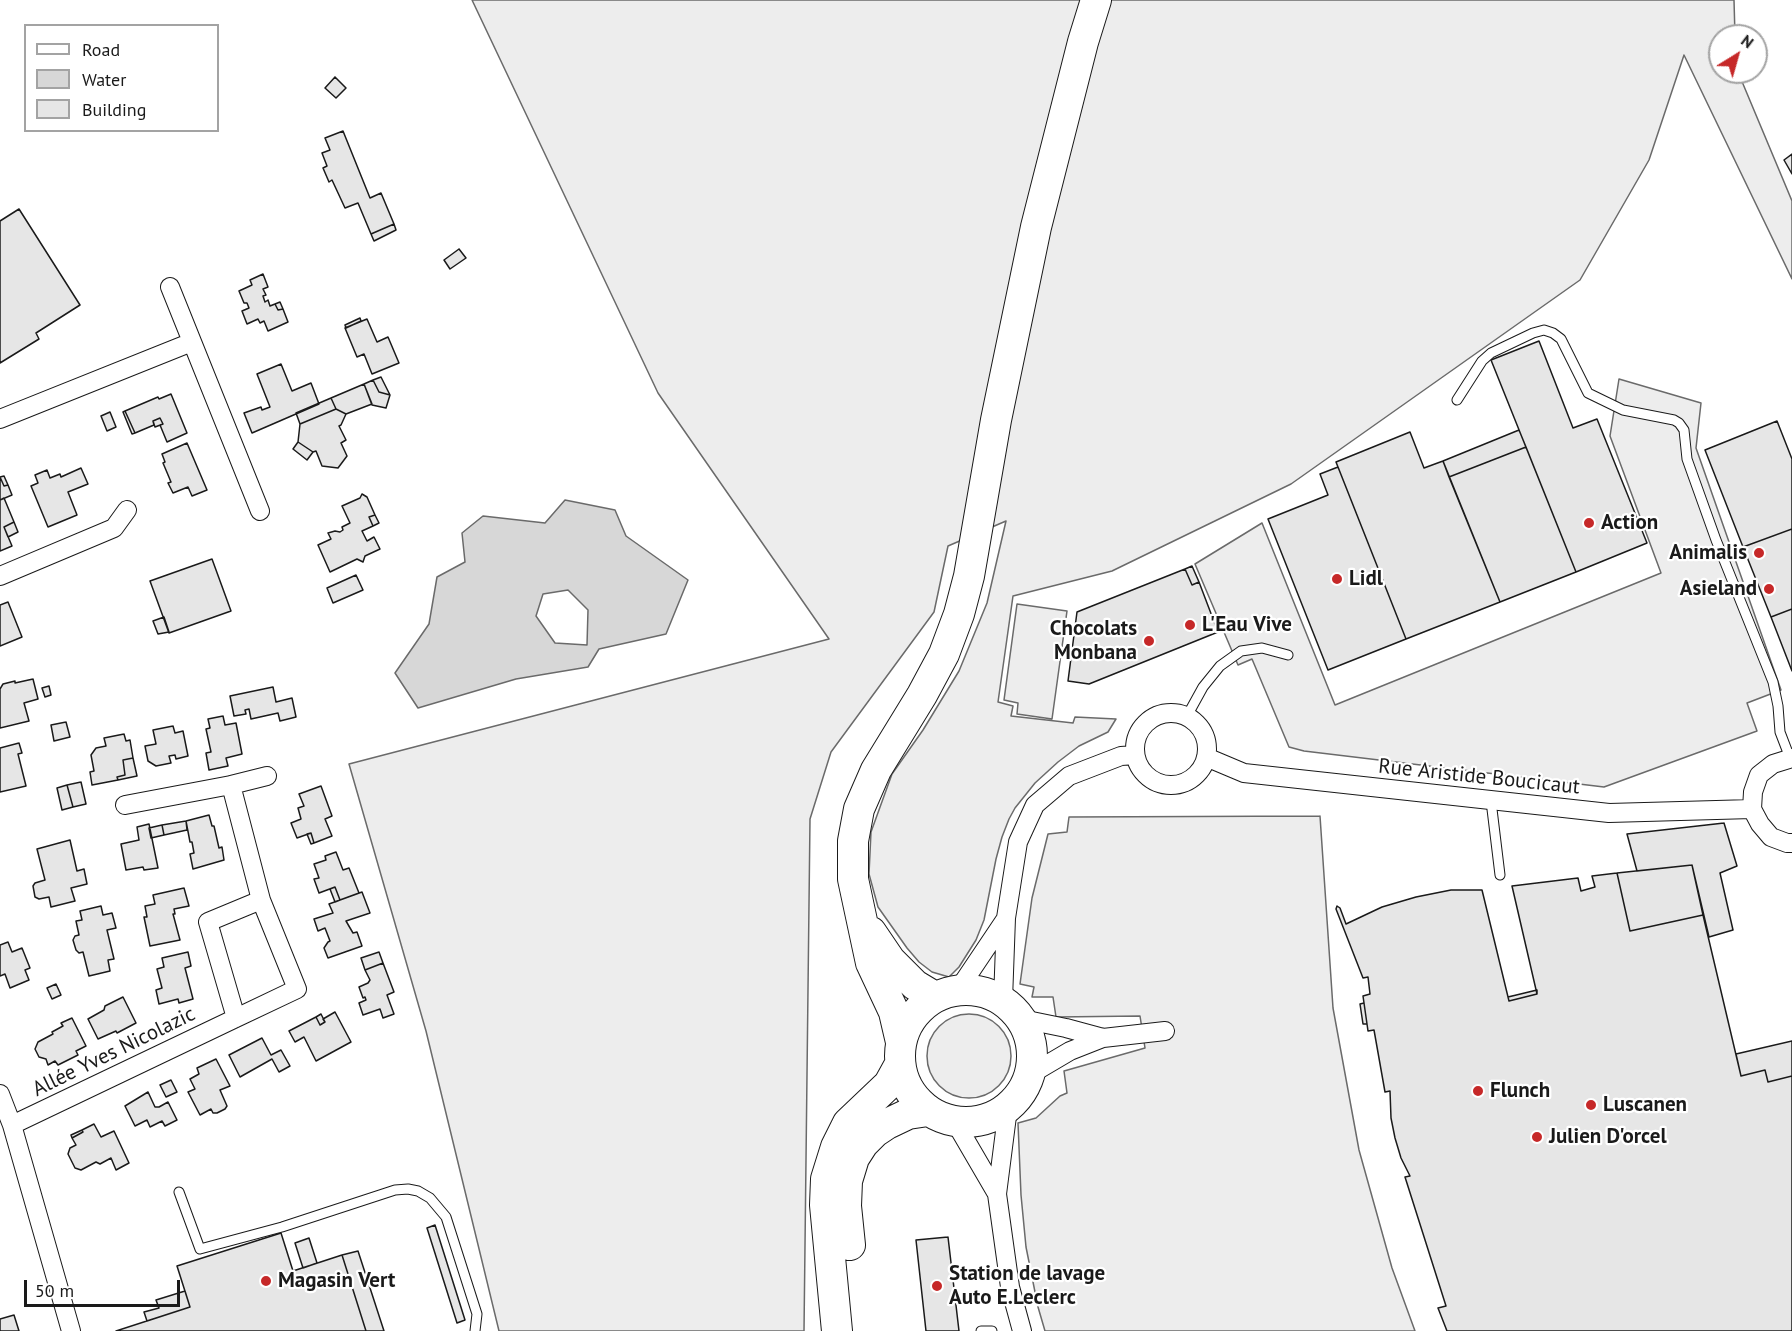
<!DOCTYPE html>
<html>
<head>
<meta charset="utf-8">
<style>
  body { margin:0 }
  #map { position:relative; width:1792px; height:1331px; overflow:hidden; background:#fff; font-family:"PT Sans",sans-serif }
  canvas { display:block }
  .legend { position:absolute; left:24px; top:24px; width:195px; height:108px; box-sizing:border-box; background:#fff; border:2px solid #a3a3a3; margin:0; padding:8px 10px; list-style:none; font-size:18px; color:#1a1a1a }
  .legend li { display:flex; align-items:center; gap:12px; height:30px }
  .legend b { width:30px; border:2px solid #a3a3a3 }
  .north { position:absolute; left:1708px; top:24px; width:60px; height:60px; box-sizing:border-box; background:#fff; border:2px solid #a3a3a3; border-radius:50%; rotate:37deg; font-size:16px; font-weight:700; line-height:24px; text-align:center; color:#1a1a1a }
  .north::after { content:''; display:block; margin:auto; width:21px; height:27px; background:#c62828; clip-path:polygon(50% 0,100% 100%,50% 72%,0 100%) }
  .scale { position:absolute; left:24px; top:1280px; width:156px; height:27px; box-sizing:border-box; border:3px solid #1a1a1a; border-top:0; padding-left:8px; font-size:18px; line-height:21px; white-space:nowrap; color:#1a1a1a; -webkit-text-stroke:4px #fff; paint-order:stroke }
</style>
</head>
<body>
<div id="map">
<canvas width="1792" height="1331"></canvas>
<ul class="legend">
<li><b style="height:8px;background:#fff"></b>Road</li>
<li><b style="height:16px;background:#d7d7d7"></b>Water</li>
<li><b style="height:16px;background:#e6e6e6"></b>Building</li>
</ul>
<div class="north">N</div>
<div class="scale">50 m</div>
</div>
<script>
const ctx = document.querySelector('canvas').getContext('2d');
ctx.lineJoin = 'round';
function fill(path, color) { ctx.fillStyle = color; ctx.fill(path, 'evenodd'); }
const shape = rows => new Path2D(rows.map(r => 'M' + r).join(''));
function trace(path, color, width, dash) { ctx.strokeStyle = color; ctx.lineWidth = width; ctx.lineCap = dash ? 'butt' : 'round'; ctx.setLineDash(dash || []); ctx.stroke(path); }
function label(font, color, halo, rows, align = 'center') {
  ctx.font = font + ' "PT Sans",sans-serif'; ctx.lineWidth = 4.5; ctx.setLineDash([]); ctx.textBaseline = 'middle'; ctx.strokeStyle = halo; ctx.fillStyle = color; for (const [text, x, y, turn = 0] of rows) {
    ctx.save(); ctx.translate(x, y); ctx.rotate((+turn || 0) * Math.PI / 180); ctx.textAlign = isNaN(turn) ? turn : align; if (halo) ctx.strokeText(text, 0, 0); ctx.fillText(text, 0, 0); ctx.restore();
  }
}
const built = shape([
  [472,0,1734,0,1735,36,1720,36,1720,72,1738,72,1792,201,1792,279,1684,55,1649,160,1580,280,1291,484,1112,571,1013,596,998,702,1013,706,1011,716,1073,723,1075,717,1116,719,1108,732,1079,746,1058,762,1035,783,1015,808,1009,819,1002,837,996,859,984,920,976,940,959,967,949,977,932,972,919,962,907,948,878,907,869,874,871,832,892,774,923,730,959,671,987,603,1006,521,948,546,934,612,831,752,810,819,804,1331,499,1331,426,1031,349,764,829,639,658,393,472,0],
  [1619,379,1701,403,1696,448,1781,690,1747,703,1757,731,1604,787,1304,751,1289,747,1252,659,1238,665,1195,564,1262,523,1335,705,1661,573,1610,436,1619,379],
  [1017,604,1067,611,1052,719,1017,714,1018,703,1004,700,1017,604],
  [1320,816,1333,1008,1359,1150,1392,1268,1415,1331,1045,1331,1038,1307,1026,1247,1021,1195,1018,1123,1036,1118,1060,1096,1067,1093,1064,1071,1145,1048,1140,1016,1056,1017,1053,997,1032,997,1034,987,1020,984,1032,898,1048,834,1067,832,1069,817,1320,816],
  '927 1056a42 42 0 1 1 84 0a42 42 0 1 1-84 0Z'
]);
const water = shape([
  [565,500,615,510,626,536,688,580,666,634,599,649,588,667,516,679,418,708,395,673,429,624,437,577,465,562,462,533,483,516,545,523,565,500],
  [568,590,588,610,587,645,555,643,536,616,543,594,568,590]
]);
const building = shape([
  [335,77,346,88,336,98,325,88,335,77],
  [343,131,370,198,381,193,394,224,371,234,358,203,345,208,332,180,329,182,323,168,327,166,322,153,330,150,325,138,343,131],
  [1792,154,1792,174,1784,160,1792,154],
  [19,209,80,305,36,333,39,339,0,363,0,221,19,209],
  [394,224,396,230,374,241,371,234,394,224],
  [459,249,466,258,450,269,444,260,459,249],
  [263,274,268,287,263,289,266,295,263,296,265,302,268,300,270,306,275,304,278,310,283,309,288,322,268,331,264,321,260,323,258,319,247,324,242,311,249,308,247,303,244,303,239,291,252,285,250,280,263,274],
  [280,302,283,309,278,310,275,304,280,302],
  [360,318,361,321,346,328,345,325,360,318],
  [367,319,377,342,388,337,399,363,372,374,364,354,357,357,345,328,367,319],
  [1539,341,1573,428,1597,419,1647,543,1576,572,1491,360,1539,341],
  [281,364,292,391,311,383,319,404,252,433,244,413,261,407,262,410,270,407,257,374,281,364],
  [381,377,390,395,379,392,373,380,381,377],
  [373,380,379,392,390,395,386,408,372,405,364,384,373,380],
  [364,384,372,404,346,414,336,409,331,398,364,384],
  [171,394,187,433,167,442,160,425,163,424,160,418,153,421,154,425,135,433,125,411,158,397,159,399,171,394],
  [331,398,336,409,300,424,296,413,331,398],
  [336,409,346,414,341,425,339,426,346,440,341,443,347,456,338,468,322,466,316,451,313,452,298,442,300,424,336,409],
  [125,411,135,433,132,434,123,412,125,411],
  [110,412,116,427,107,431,101,416,110,412],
  [160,418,163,424,155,427,153,421,160,418],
  [1777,421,1792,459,1792,529,1743,547,1705,450,1777,421],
  [1519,430,1526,447,1449,477,1443,461,1519,430],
  [1410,432,1424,468,1443,461,1500,602,1406,639,1336,462,1410,432],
  [298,442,313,452,307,460,293,449,298,442],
  [187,443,207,490,192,496,188,487,173,493,168,483,171,482,163,463,165,462,162,454,187,443],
  [1526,447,1576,572,1500,602,1449,477,1526,447],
  [1338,467,1406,639,1328,670,1268,519,1328,495,1320,474,1338,467],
  [81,468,88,484,68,492,77,515,48,527,31,486,38,483,35,475,47,470,50,478,60,474,61,477,81,468],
  [4,476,8,485,4,486,0,477,4,476],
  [0,477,4,486,8,485,12,495,0,500,0,477],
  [362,494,367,497,375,515,369,517,373,526,362,531,367,541,374,537,380,549,365,556,363,562,357,559,330,572,318,545,331,539,328,533,335,531,340,532,343,530,342,527,350,523,342,506,360,498,362,494],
  [4,498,14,522,4,527,12,546,0,551,0,500,4,498],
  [375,515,379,523,373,526,369,517,375,515],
  [14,522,18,532,8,537,4,527,14,522],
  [1792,529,1792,609,1771,617,1743,547,1792,529],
  [212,559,231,611,169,633,150,581,212,559],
  [1192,566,1199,582,1192,585,1185,569,1192,566],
  [1185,569,1192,585,1199,582,1218,632,1089,684,1068,681,1077,612,1185,569],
  [356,575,363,590,333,603,327,588,356,575],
  [8,602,22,637,0,646,0,605,8,602],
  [1792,609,1792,671,1771,617,1792,609],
  [164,617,169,632,158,634,153,621,164,617],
  [33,679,38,699,24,703,29,721,0,728,0,689,3,684,15,681,15,683,33,679],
  [49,686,51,695,45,697,42,688,49,686],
  [273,687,276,702,292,698,296,717,280,721,278,713,251,719,249,709,245,710,246,714,234,716,230,696,273,687],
  [223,716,225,725,236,723,242,754,226,758,228,766,209,770,206,753,211,752,206,729,210,728,208,719,223,716],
  [66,722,70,737,54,741,51,725,66,722],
  [173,726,175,733,183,731,188,756,176,759,175,755,169,756,171,763,156,766,148,761,145,746,156,744,153,730,173,726],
  [124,734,126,741,130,740,133,758,123,760,125,775,117,777,118,780,92,785,90,772,94,771,91,755,96,748,106,746,104,738,124,734],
  [19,743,22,753,18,754,26,786,0,792,0,748,19,743],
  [133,758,137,776,118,780,117,777,125,775,123,760,133,758],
  [81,782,86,804,73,807,67,785,81,782],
  [67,785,73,807,62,810,57,788,67,785],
  [321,786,332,816,325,819,332,836,314,843,311,833,297,838,291,823,301,819,298,808,304,806,299,794,321,786],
  [209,815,212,826,214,826,219,848,222,847,224,860,193,869,190,854,194,853,192,842,190,842,186,821,209,815],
  [186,821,187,830,164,835,162,825,186,821],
  [1724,823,1737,866,1720,873,1733,930,1709,937,1692,865,1637,871,1627,834,1724,823],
  [149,824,158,868,144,870,143,867,126,870,121,844,139,840,137,827,149,824],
  [162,825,164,835,151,838,149,828,162,825],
  [311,833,314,843,311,844,307,834,311,833],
  [70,840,77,871,84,869,87,884,71,888,75,901,51,907,49,897,39,899,35,897,33,886,35,883,45,880,37,849,70,840],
  [336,852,343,870,349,868,359,893,340,900,335,887,319,893,314,879,319,878,314,864,326,860,325,856,336,852],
  [1692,865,1703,915,1630,931,1617,873,1692,865],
  [1617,873,1630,931,1703,915,1741,1076,1765,1070,1768,1082,1792,1076,1792,1331,1447,1331,1438,1308,1446,1306,1405,1177,1410,1176,1401,1158,1395,1138,1391,1118,1390,1091,1385,1092,1374,1030,1368,1031,1363,996,1370,994,1368,977,1363,978,1336,909,1337,906,1340,908,1346,924,1382,907,1416,897,1451,890,1482,890,1509,1001,1537,994,1512,886,1578,878,1581,891,1595,887,1592,876,1617,873],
  [335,887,340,900,335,902,330,889,335,887],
  [184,888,189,906,174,909,175,914,173,914,180,940,150,946,144,917,147,917,145,906,155,904,153,895,184,888],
  [362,892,370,913,346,921,353,933,357,932,362,946,328,958,324,948,328,942,330,941,325,928,318,931,314,919,333,913,329,904,362,892],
  [101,906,103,915,112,913,116,928,107,930,114,959,108,960,110,971,89,976,83,952,79,953,76,950,73,940,75,936,79,935,76,921,82,920,80,911,101,906],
  [8,942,12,952,22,948,30,968,25,970,29,980,10,988,5,974,0,976,0,945,8,942],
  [188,952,191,966,185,968,193,999,179,1003,178,999,159,1004,156,990,162,988,157,969,164,967,162,958,188,952],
  [379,952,383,963,365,970,361,958,379,952],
  [383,963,394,992,387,995,394,1014,383,1018,380,1009,363,1015,359,1003,366,1000,365,997,363,998,359,987,368,983,370,980,365,970,383,963],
  [56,984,61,995,52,999,47,988,56,984],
  [1537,990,1537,994,1509,1001,1508,997,1537,990],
  [123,997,136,1023,117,1033,116,1031,98,1039,88,1019,104,1010,105,1006,123,997],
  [1364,1003,1367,1024,1363,1024,1360,1004,1364,1003],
  [335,1012,351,1042,316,1061,304,1037,295,1042,289,1031,316,1017,320,1025,325,1022,323,1019,335,1012],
  [321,1014,325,1022,320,1025,316,1017,321,1014],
  [72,1018,86,1046,76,1051,78,1055,58,1065,55,1061,48,1065,46,1059,39,1057,35,1049,38,1042,53,1034,52,1032,63,1026,61,1023,72,1018],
  [262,1038,271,1055,281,1050,290,1066,279,1072,272,1059,240,1077,229,1055,262,1038],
  [1792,1041,1792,1076,1768,1082,1765,1070,1741,1076,1736,1054,1792,1041],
  [216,1059,230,1086,220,1090,227,1106,225,1109,217,1113,213,1113,211,1109,200,1115,188,1092,195,1089,190,1079,199,1074,197,1068,216,1059],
  [171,1080,177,1092,166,1097,160,1085,171,1080],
  [148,1092,155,1107,159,1107,168,1102,177,1120,165,1126,162,1121,150,1127,147,1120,135,1126,125,1106,148,1092],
  [94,1124,101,1137,114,1131,129,1163,116,1170,111,1158,100,1164,96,1162,81,1170,75,1168,68,1154,70,1148,76,1145,72,1138,83,1132,82,1130,94,1124],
  [82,1130,83,1132,72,1138,71,1135,82,1130],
  [435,1225,465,1320,457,1323,427,1228,435,1225],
  [281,1233,293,1271,342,1255,366,1331,116,1331,190,1307,177,1266,281,1233],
  [948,1237,959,1331,926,1331,916,1240,948,1237],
  [309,1238,317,1263,303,1268,295,1243,309,1238],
  [358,1251,384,1331,366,1331,342,1255,358,1251],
  [185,1291,190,1307,147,1321,144,1312,159,1308,156,1300,185,1291],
  [14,1315,19,1331,0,1331,0,1319,14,1315]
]);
const service = shape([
  [1457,400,1482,361,1491,353,1533,333,1544,330,1553,333,1561,339,1588,393,1623,410,1674,420,1679,423,1684,430,1687,459,1716,540,1773,682,1778,706,1780,732,1790,758],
  [1187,716,1203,687,1220,666,1241,651,1262,648,1288,655],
  [1491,801,1500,875],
  [179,1192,200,1249,282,1227,395,1190,408,1189,418,1191,430,1198,446,1217,477,1314,475,1331],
  [981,1331,992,1331]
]);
const minor = shape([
  [170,287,260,511],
  [0,419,192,342],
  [0,576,114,528,127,510],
  '1135 749a36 36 0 1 1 72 0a36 36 0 1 1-72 0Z',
  [1206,757,1244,773,1609,813,1752,809],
  [1792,758,1773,764,1759,775,1753,792,1752,809,1760,824,1771,837,1787,843,1792,843],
  [231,785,261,900],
  [125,805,231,785,267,776],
  [958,990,1005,920],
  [1003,1000,1006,918,1018,842,1035,805,1069,776,1121,756,1135,755],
  [1022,1019,1066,1028,1103,1038],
  [1031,1074,1070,1051,1103,1038,1165,1031],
  [0,1094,12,1125,71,1331],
  [1008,1108,997,1194,1010,1287,1022,1331],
  [955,1122,997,1194],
  [12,1125,236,1018,297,989,261,900,208,922,236,1018]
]);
const primary = shape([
  [871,932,890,960,915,985,935,997],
  '900 1056a66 66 0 1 1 132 0a66 66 0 1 1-132 0Z',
  [901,1042,894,1012,871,963,853,879,853,841,859,809,876,770,922,695,944,654,959,614,969,576,996,420,1036,227,1083,42,1096,0],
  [850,1245,846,1206,847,1181,854,1158,863,1144,875,1132,887,1124,908,1114,928,1111],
  [837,1331,825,1205,826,1179,836,1147,848,1123,889,1084,900,1064]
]);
const markers = [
  [1589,523,6,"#c62828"],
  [1759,553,6,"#c62828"],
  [1337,579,6,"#c62828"],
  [1769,589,6,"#c62828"],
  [1190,625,6,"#c62828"],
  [1149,641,6,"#c62828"],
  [1478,1091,6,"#c62828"],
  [1591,1105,6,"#c62828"],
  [1537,1137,6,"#c62828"],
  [266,1281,6,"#c62828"],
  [937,1286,6,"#c62828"]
];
const poiNames = [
  ["Action",1601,523],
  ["Animalis",1747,553,"right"],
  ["Lidl",1349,579],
  ["Asieland",1757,589,"right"],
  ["L'Eau Vive",1202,625],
  ["Chocolats",1137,629,"right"],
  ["Monbana",1137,653,"right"],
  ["Flunch",1490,1091],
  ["Luscanen",1603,1105],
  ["Julien D'orcel",1549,1137],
  ["Station de lavage",949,1274],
  ["Auto E.Leclerc",949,1298],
  ["Magasin Vert",278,1281]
];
const streetNames = [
  ["Rue Aristide Boucicaut",1479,777,6],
  ["Allée Yves Nicolazic",114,1052,-26]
];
fill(built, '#ededed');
trace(built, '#6a6a6a', 1.5);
fill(water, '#d7d7d7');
trace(water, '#6a6a6a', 1.5);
fill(building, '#e6e6e6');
trace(building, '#1a1a1a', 1.5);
trace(service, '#1a1a1a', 11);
trace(minor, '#1a1a1a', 20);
trace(primary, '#1a1a1a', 32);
trace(service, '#fff', 9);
trace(minor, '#fff', 18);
trace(primary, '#fff', 30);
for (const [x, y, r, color] of markers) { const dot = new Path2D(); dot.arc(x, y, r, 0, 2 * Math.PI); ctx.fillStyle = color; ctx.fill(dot); trace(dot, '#fff', 2); }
label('bold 21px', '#1a1a1a', '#fff', poiNames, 'left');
label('21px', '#1a1a1a', '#fff', streetNames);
</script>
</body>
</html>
